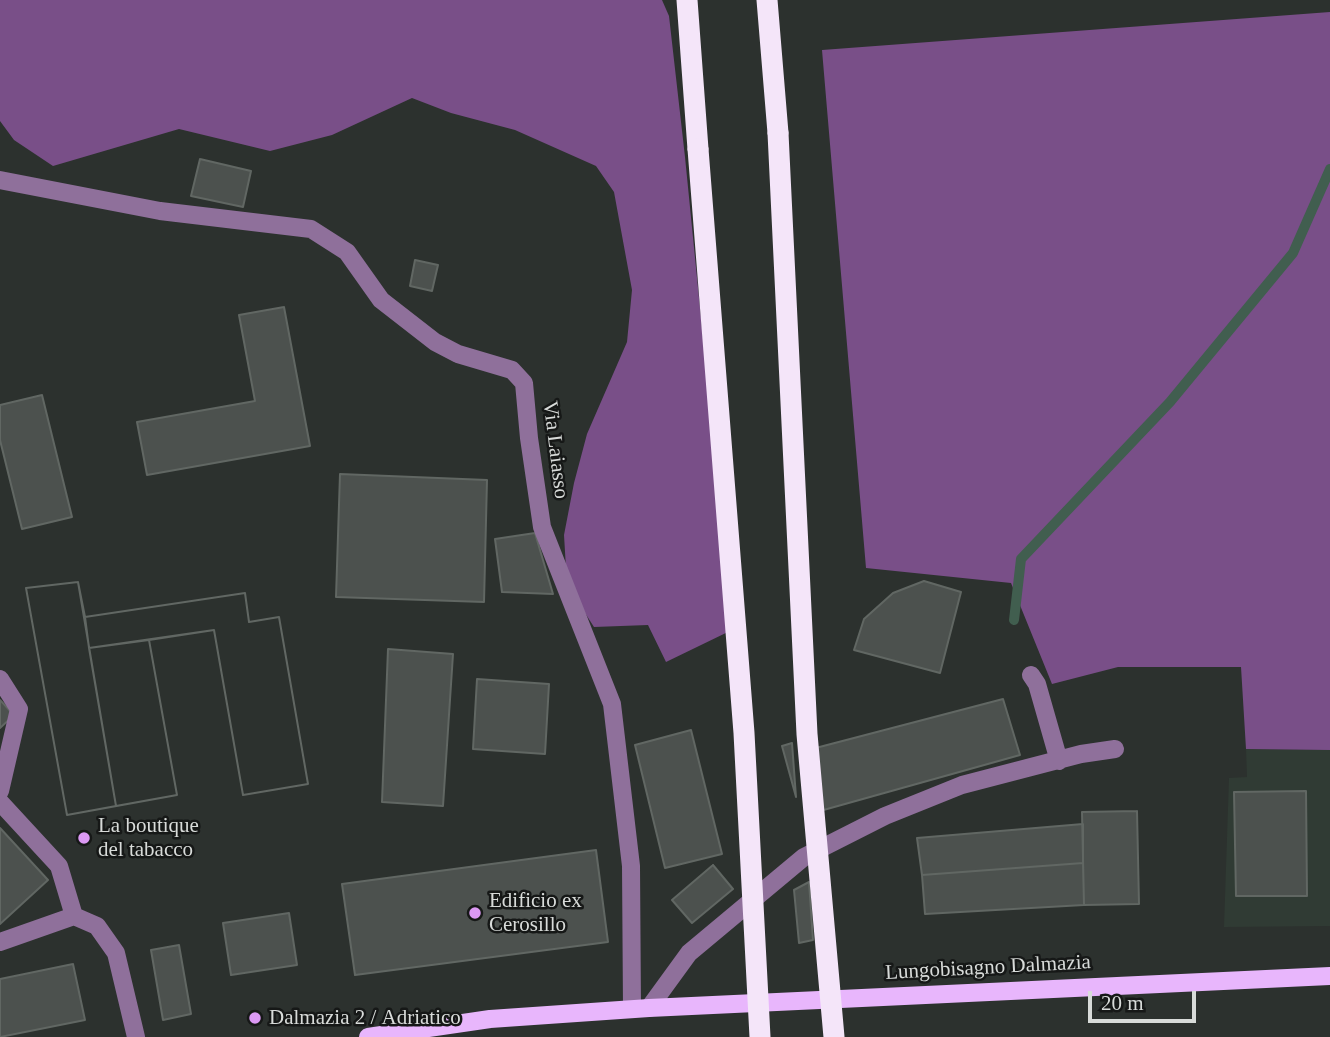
<!DOCTYPE html>
<html>
<head>
<meta charset="utf-8">
<style>
  body { margin:0 }
  #map { position:relative; width:1330px; height:1037px; overflow:hidden; background:#2c312e; font-family:"Times New Roman",serif }
  canvas { display:block }
  .scale { position:absolute; left:1088px; top:991px; width:108px; height:32px; box-sizing:border-box; border:4px solid #d8dbd9; border-top:0; padding-left:9px; font-size:21px; line-height:24px; white-space:nowrap; color:#d8dbd9; -webkit-text-stroke:5px #161817; paint-order:stroke }
</style>
</head>
<body>
<div id="map">
<canvas width="1330" height="1037"></canvas>
<div class="scale">20 m</div>
</div>
<script>
const ctx = document.querySelector('canvas').getContext('2d');
ctx.lineJoin = 'round';
function fill(path, color) { ctx.fillStyle = color; ctx.fill(path, 'evenodd'); }
const shape = rows => new Path2D(rows.map(r => 'M' + r).join(''));
function trace(path, color, width, dash) { ctx.strokeStyle = color; ctx.lineWidth = width; ctx.lineCap = dash ? 'butt' : 'round'; ctx.setLineDash(dash || []); ctx.stroke(path); }
function label(font, color, halo, rows, align = 'center') {
  ctx.font = font + ' "Times New Roman",serif'; ctx.lineWidth = 5; ctx.setLineDash([]); ctx.textBaseline = 'middle'; ctx.strokeStyle = halo; ctx.fillStyle = color; for (const [text, x, y, turn = 0] of rows) {
    ctx.save(); ctx.translate(x, y); ctx.rotate((+turn || 0) * Math.PI / 180); ctx.textAlign = isNaN(turn) ? turn : align; if (halo) ctx.strokeText(text, 0, 0); ctx.fillText(text, 0, 0); ctx.restore();
  }
}
const built = shape([
  [1246,749,1330,750,1330,926,1224,927,1229,778,1247,777]
]);
const forest = shape([
  [0,0,662,0,669,16,685,157,732,630,666,662,648,625,594,627,567,585,564,535,574,483,587,434,627,342,632,290,614,192,596,166,515,130,451,113,412,98,332,135,270,151,179,129,53,166,14,140,0,121],
  [1330,12,1330,750,1246,749,1241,667,1118,667,1052,684,1011,583,866,568,822,50]
]);
const stream = shape([
  [1014,620,1021,559,1170,402,1293,253,1330,169]
]);
const building = shape([
  [200,159,251,171,243,207,191,196,200,159],
  [415,260,438,265,432,291,410,286,415,260],
  [284,307,310,446,147,475,137,422,255,401,239,315,284,307],
  [42,395,72,517,22,529,0,440,0,405,42,395],
  [340,474,487,480,484,602,336,597,340,474],
  [535,533,553,594,502,592,495,539,535,533],
  [924,581,961,592,940,673,854,650,864,619,893,593,924,581],
  [78,582,85,617,245,593,249,622,279,617,308,784,243,795,214,630,149,640,177,795,67,815,26,588,78,582],
  [78,582,116,806,67,815,26,588,78,582],
  [245,593,249,622,279,617,308,784,243,795,214,630,89,648,85,617,245,593],
  [149,640,177,795,116,806,89,648,149,640],
  [388,649,453,654,443,806,382,802,388,649],
  [477,679,549,684,545,754,473,749,477,679],
  [1003,699,1020,755,820,811,808,750,1003,699],
  [0,700,14,715,0,728,0,700],
  [691,730,722,854,665,868,635,745,691,730],
  [792,743,796,797,782,746,792,743],
  [1306,791,1307,896,1236,896,1234,792,1306,791],
  [1137,811,1139,904,1084,905,1082,812,1137,811],
  [1083,824,1083,863,922,875,917,838,1083,824],
  [0,828,48,880,0,924,0,828],
  [596,850,608,942,355,975,342,884,596,850],
  [1083,863,1084,905,925,914,922,875,1083,863],
  [713,865,733,889,692,923,672,900,713,865],
  [809,882,813,940,799,943,794,890,809,882],
  [289,913,297,965,231,975,223,923,289,913],
  [179,945,191,1014,163,1020,151,950,179,945],
  [73,964,85,1020,0,1037,0,979,73,964]
]);
const minor = shape([
  [0,180,160,211,311,229,347,252,381,300,435,342,458,354,512,370,524,383,529,438,542,527,612,704,631,866,632,1009],
  [1031,675,1037,684,1059,761],
  [0,679,19,709,0,791],
  [0,802,59,866,74,916],
  [0,942,74,916,97,926,116,953,136,1037],
  [649,1008,689,953,804,857,885,816,962,785,1081,754,1115,749]
]);
const major = shape([
  [368,1037,490,1019,649,1008,1330,976]
]);
const highway = shape([
  [687,0,698,149],
  [767,0,778,133]
]);
const highwayBridge = shape([
  [778,133,807,734,834,1037],
  [698,149,744,733,760,1037]
]);
const markers = [
  [84,838,7,"#dc99f4"],
  [475,913,7,"#dc99f4"],
  [255,1018,7,"#dc99f4"]
];
const streetNames = [
  ["Via Laiasso",555,450,83],
  ["Lungobisagno Dalmazia",988,968,-3]
];
const poiNames = [
  ["La boutique",98,826],
  ["del tabacco",98,850],
  ["Edificio ex",489,901],
  ["Cerosillo",489,925],
  ["Dalmazia 2 / Adriatico",269,1018]
];
fill(built, '#303b34');
fill(forest, '#794f88');
trace(stream, '#415e4f', 10);
fill(building, '#4c514e');
trace(building, '#616763', 2);
trace(minor, '#8f709b', 18);
trace(major, '#e8b6fc', 18);
trace(highway, '#f4e5f9', 21);
trace(highwayBridge, '#f4e5f9', 21);
for (const [x, y, r, color] of markers) { const dot = new Path2D(); dot.arc(x, y, r, 0, 2 * Math.PI); ctx.fillStyle = color; ctx.fill(dot); trace(dot, '#161817', 2.5); }
label('21px', '#d8dbd9', '#161817', streetNames);
label('21px', '#d8dbd9', '#161817', poiNames, 'left');
</script>
</body>
</html>
